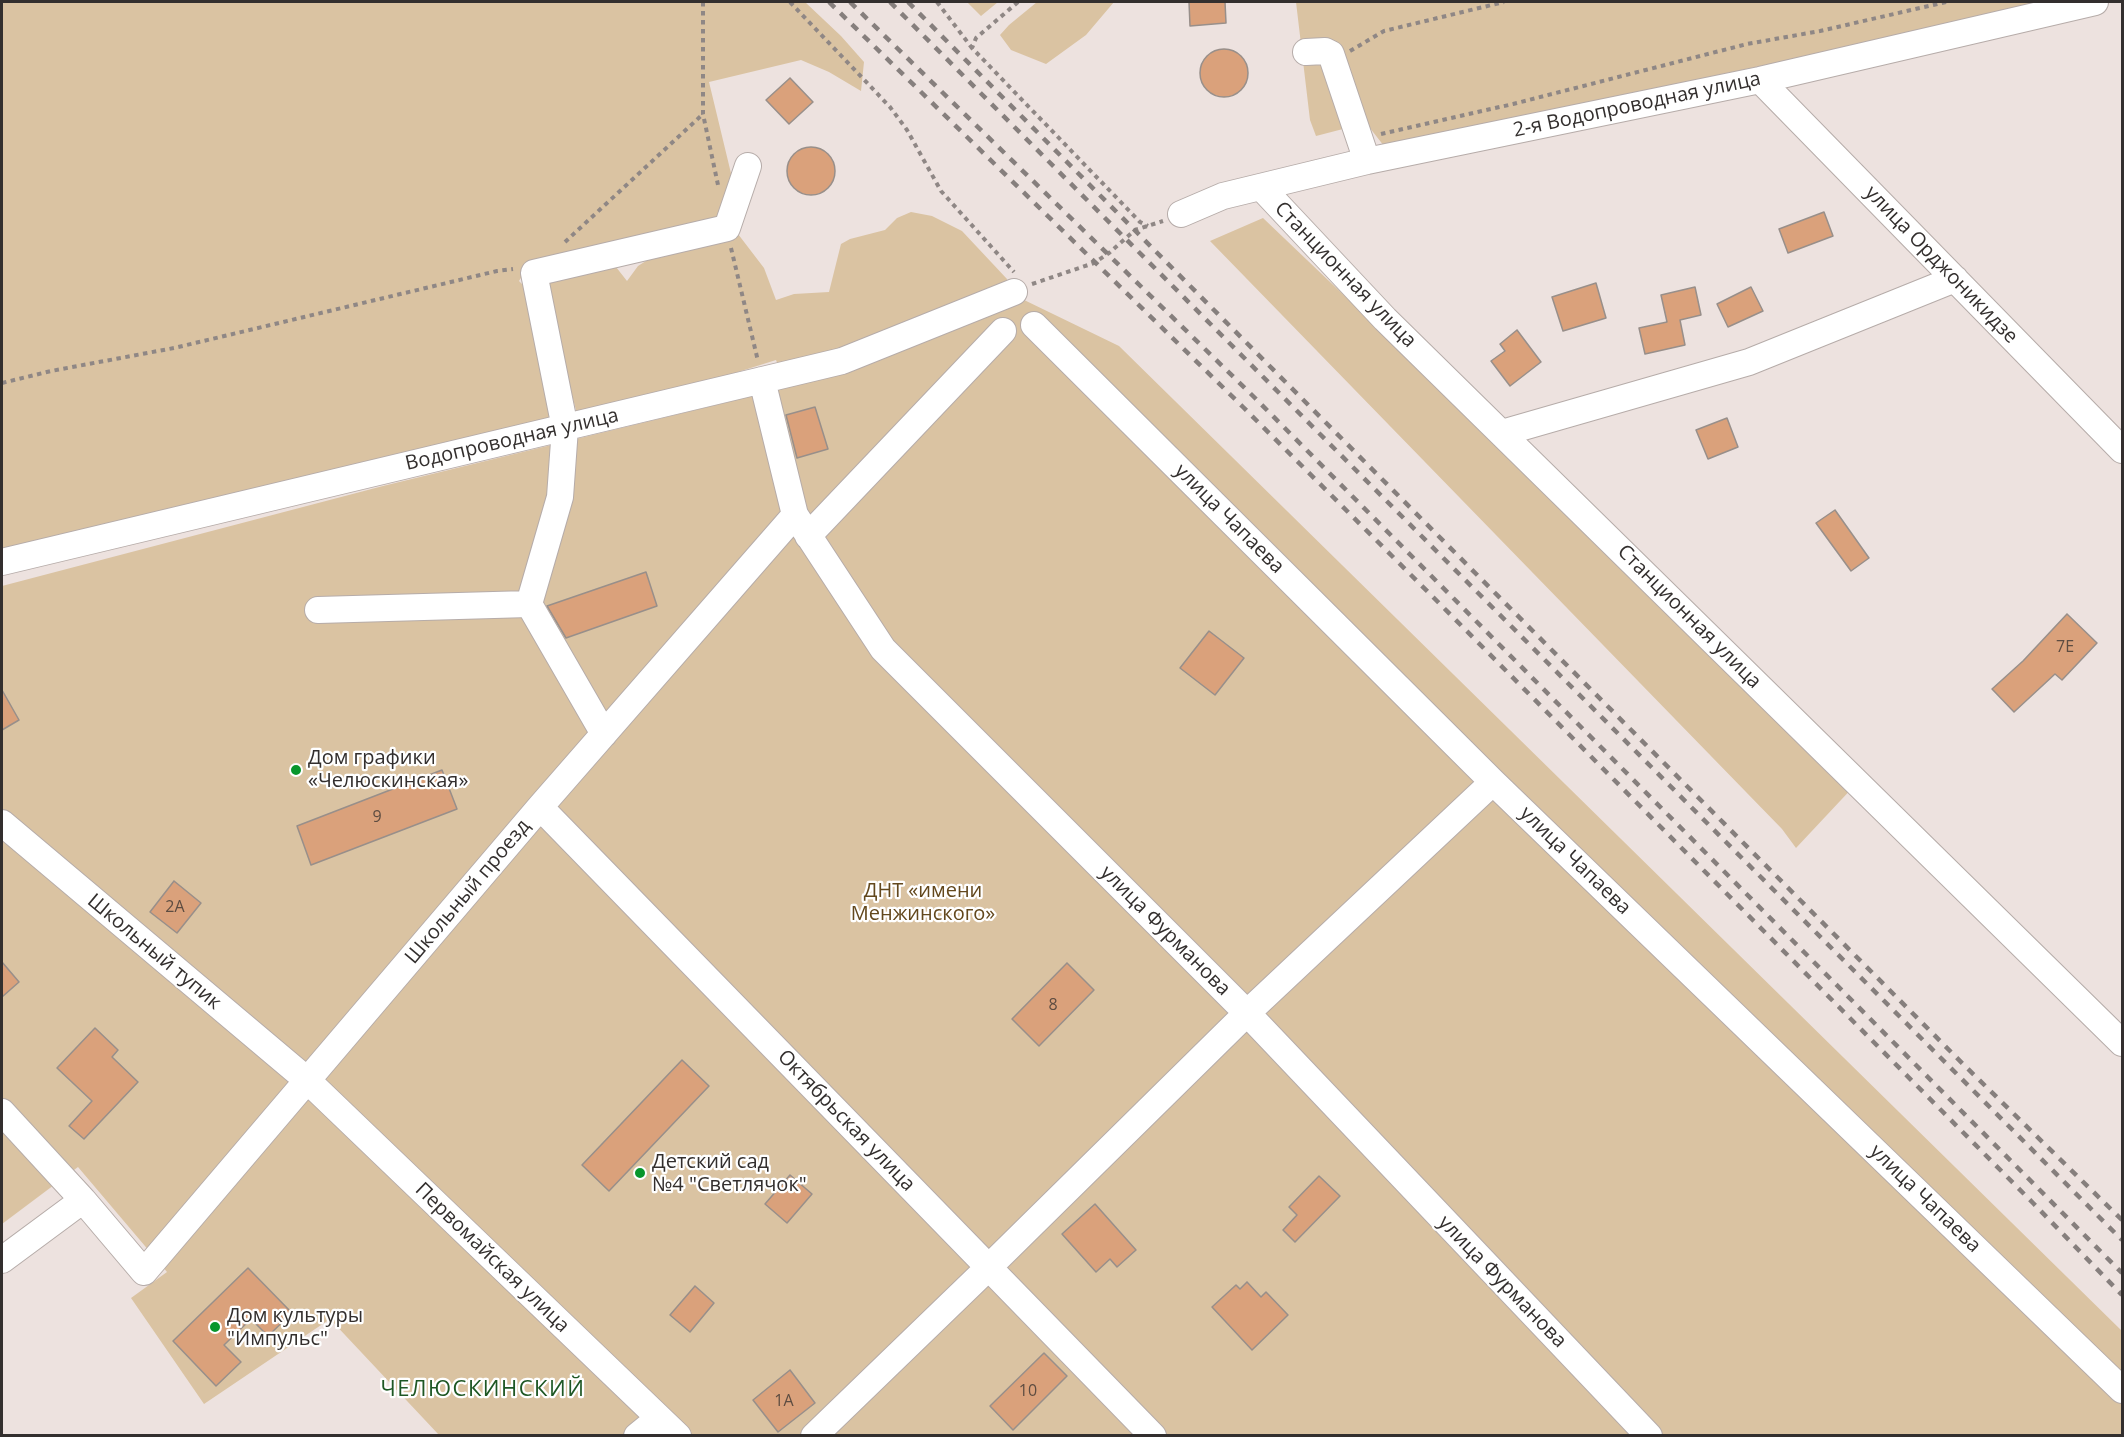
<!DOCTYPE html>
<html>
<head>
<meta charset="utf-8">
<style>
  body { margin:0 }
  #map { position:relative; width:2124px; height:1437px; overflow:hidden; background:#ede2df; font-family:"Open Sans",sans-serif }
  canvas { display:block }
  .frame { position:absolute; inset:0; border:3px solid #332f2e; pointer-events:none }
</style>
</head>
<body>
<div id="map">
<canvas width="2124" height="1437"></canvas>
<div class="frame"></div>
</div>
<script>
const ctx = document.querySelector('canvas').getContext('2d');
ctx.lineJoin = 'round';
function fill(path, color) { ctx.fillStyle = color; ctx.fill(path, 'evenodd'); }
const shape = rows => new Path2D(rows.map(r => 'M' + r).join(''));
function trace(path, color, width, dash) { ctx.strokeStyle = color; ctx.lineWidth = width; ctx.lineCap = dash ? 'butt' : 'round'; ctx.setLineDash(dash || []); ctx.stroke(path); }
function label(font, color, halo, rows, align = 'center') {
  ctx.font = font + ' "Open Sans",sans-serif'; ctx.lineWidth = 4.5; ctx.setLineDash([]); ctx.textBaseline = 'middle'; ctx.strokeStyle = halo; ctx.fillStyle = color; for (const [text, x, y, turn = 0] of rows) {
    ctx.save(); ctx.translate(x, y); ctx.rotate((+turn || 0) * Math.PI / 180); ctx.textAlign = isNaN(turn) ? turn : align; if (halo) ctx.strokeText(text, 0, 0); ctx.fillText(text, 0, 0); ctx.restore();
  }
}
const green = shape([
  [2,2,805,2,841,36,864,62,861,91,829,72,801,60,709,82,742,219,527,268,519,281,526,288,616,267,627,281,638,266,649,259,663,257,722,236,738,234,764,268,776,300,794,294,829,292,841,244,850,239,885,230,897,218,911,212,932,216,962,231,1007,279,1006,287,780,370,776,360,668,394,577,414,571,391,548,397,550,419,2,550],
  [967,2,998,2,981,16],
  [1037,2,1114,2,1086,35,1046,64,1011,50,1000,35,1009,25],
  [1296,2,2042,2,1798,58,1384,146,1366,123,1316,136,1310,120],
  [1263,218,1856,784,1796,848,1782,829,1210,241],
  [1020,298,1119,346,2122,1331,2122,1435,439,1435,330,1319,204,1404,131,1298,167,1272,78,1167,2,1224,2,586,383,486,732,401,776,389]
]);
const building = shape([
  [1189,2,1225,2,1226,23,1190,26,1189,2],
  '1200 73a24 24 0 1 1 48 0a24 24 0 1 1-48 0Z',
  [790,78,813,102,789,124,766,100,790,78],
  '787 171a24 24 0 1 1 48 0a24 24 0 1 1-48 0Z',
  [1824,212,1833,236,1788,253,1779,229,1824,212],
  [1596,283,1606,318,1563,331,1552,297,1596,283],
  [1695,287,1701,315,1680,320,1685,345,1645,354,1639,328,1667,322,1661,295,1695,287],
  [1751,287,1763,311,1728,327,1717,304,1751,287],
  [1517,330,1541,362,1510,386,1491,361,1505,351,1500,344,1517,330],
  [815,407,828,449,797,458,786,415,815,407],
  [1727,418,1738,447,1708,459,1696,430,1727,418],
  [1835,510,1869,558,1851,571,1816,523,1835,510],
  [646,572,657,606,566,638,547,606,646,572],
  [2067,614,2097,643,2062,680,2055,674,2014,712,1992,689,2023,661,2067,614],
  [1209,631,1244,658,1215,695,1180,668,1209,631],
  [2,690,19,720,2,730,2,690],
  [442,770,457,809,311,865,297,826,442,770],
  [174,881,201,903,177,933,150,912,174,881],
  [2,962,19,982,2,997,2,962],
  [1067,963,1094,990,1039,1046,1012,1019,1067,963],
  [95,1028,118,1050,112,1057,138,1082,84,1139,69,1126,92,1101,57,1068,95,1028],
  [682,1060,709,1086,609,1191,582,1165,682,1060],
  [790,1175,812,1194,787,1223,765,1204,790,1175],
  [1319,1176,1340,1196,1295,1242,1283,1230,1297,1215,1289,1207,1319,1176],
  [1095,1204,1136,1250,1117,1267,1110,1259,1096,1272,1062,1234,1095,1204],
  [248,1268,292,1313,268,1336,251,1319,224,1345,241,1362,216,1386,173,1341,248,1268],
  [1247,1282,1261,1297,1266,1292,1288,1315,1252,1350,1212,1307,1236,1285,1240,1289,1247,1282],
  [695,1286,714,1303,690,1332,670,1315,695,1286],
  [1044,1353,1067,1376,1013,1430,990,1406,1044,1353],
  [790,1370,815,1403,778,1432,753,1400,790,1370]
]);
const path = shape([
  [703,2,703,114,718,185],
  [790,2,890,107,907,130,941,191,1014,272],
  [937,2,972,48],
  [1018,2,976,38,972,48,1140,222,1148,226],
  [1350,51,1384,31,1504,2],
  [1381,134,1513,104,1747,44,1820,31,1946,2],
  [565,242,703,114],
  [731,248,758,361],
  [1032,284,1094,263,1109,253,1135,230,1163,221],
  [2,383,51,371,174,348,497,271,513,269]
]);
const minor = shape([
  [1306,52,1325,51,1331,54,1367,161],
  [1760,80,2122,450],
  [1261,187,1385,319,2122,1043],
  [1181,214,1223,196,1367,161,1760,80,2095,2],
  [1034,325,1493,782,2122,1390],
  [762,380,795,515,883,649,1247,1013,1649,1436],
  [1502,433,1749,362,1955,279],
  [808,536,1003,331],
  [2,562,842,361,1014,292],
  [529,604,560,497,565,428,534,273,727,228,748,166],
  [318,610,529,604,604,734],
  [540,807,1153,1436],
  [2,823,307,1080,678,1436],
  [2,1112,83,1200,144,1272,540,807,795,515],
  [2,1260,83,1200],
  [637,1436,659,1418],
  [814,1436,989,1267,1247,1013,1493,782]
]);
const rail = shape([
  [829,2,1243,407,1434,598,2033,1203,2122,1295],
  [850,2,1255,398,2122,1273],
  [890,2,2122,1240],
  [908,2,1964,1065,2122,1220]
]);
const markers = [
  [296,770,6,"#08962c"],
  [640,1173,6,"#08962c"],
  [215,1327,6,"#08962c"]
];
const numberNames = [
  ["7Е",2065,647],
  ["9",377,817],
  ["2А",175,907],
  ["8",1053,1005],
  ["10",1028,1391],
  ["1А",784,1401]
];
const streetNames = [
  ["2-я Водопроводная улица",1637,105,-12],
  ["улица Орджоникидзе",1941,265,46],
  ["Станционная улица",1345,275,46],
  ["Водопроводная улица",512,440,-13],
  ["улица Чапаева",1229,519,45],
  ["Станционная улица",1689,617,45],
  ["улица Чапаева",1575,861,44],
  ["Школьный проезд",468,892,-50],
  ["улица Фурманова",1165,931,45],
  ["Школьный тупик",154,952,40],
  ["Октябрьская улица",846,1121,46],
  ["улица Чапаева",1925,1199,44],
  ["Первомайская улица",492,1258,44],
  ["улица Фурманова",1502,1282,46]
];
const poiNames = [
  ["Дом графики",308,758],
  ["«Челюскинская»",308,781],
  ["Детский сад",652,1162],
  ["№4 \"Светлячок\"",652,1185],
  ["Дом культуры",227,1316],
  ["\"Импульс\"",227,1339]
];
const parkNames = [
  ["ДНТ «имени",923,891],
  ["Менжинского»",923,914]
];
const quarterNames = [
  ["ЧЕЛЮСКИНСКИЙ",483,1390]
];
fill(green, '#dac3a2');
fill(building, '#daa17b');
trace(building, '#988f8a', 1.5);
trace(minor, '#b6aca9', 28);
trace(path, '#8f8785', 4, [4.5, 4.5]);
trace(minor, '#fff', 26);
trace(rail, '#867f7d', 4.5, [8, 8]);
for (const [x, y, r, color] of markers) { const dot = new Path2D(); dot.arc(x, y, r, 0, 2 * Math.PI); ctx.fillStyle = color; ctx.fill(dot); trace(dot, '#fff', 2); }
label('16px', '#5d4c41', null, numberNames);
label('20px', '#332f2e', '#fff', streetNames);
label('20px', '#332f2e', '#fff', poiNames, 'left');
label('20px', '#63481d', '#fff', parkNames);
ctx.letterSpacing = '1.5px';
label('22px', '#1e5724', '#fff', quarterNames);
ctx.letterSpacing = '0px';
</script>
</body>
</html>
